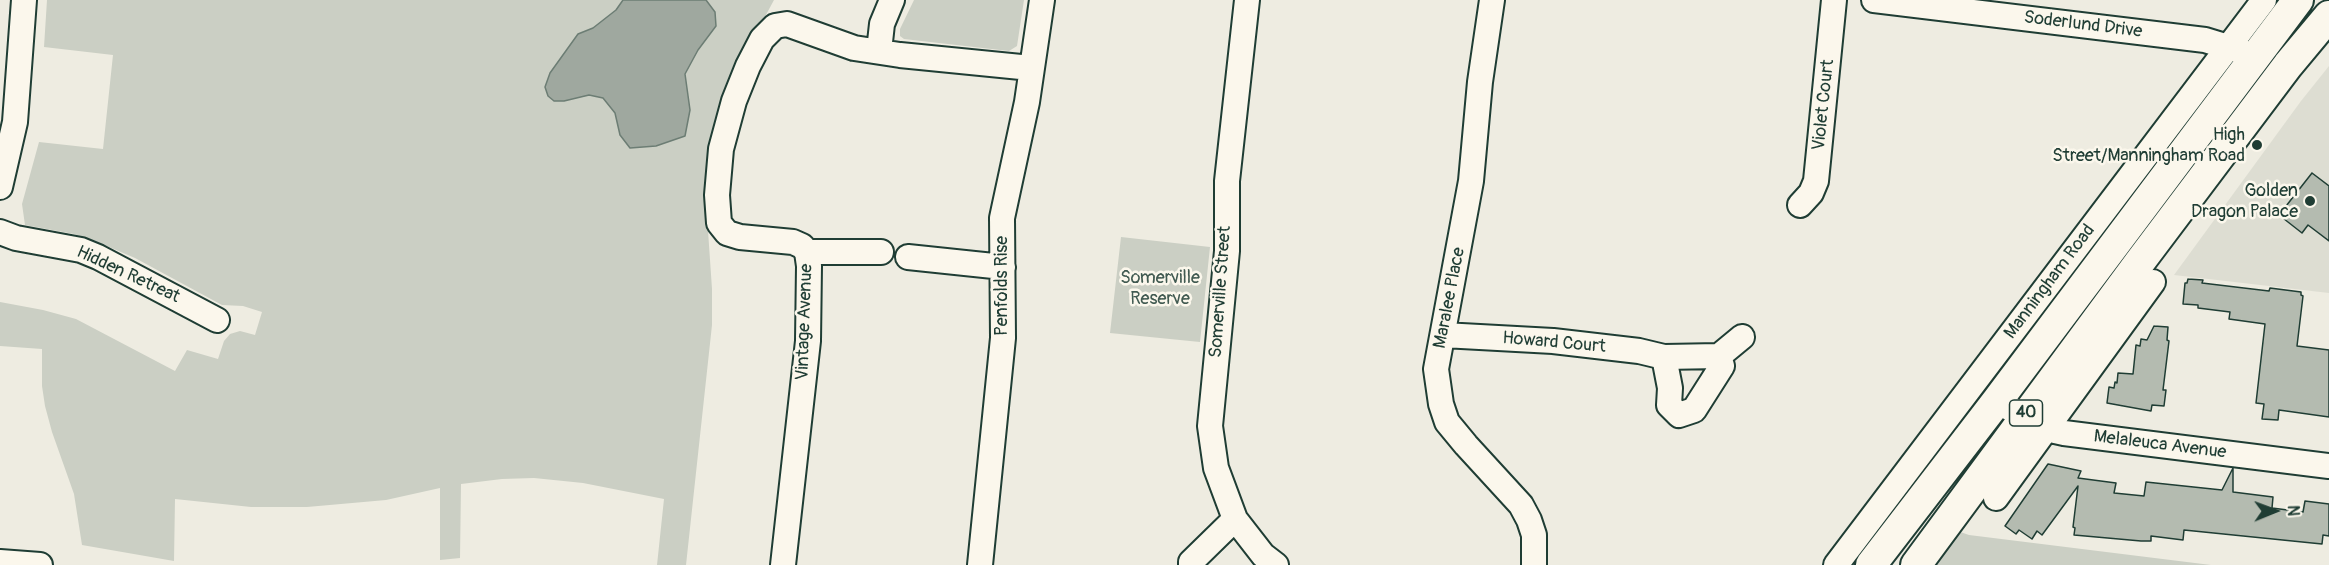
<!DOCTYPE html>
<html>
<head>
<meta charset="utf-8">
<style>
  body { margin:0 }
  #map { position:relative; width:2329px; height:565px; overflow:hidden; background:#eeece1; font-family:Pangolin,sans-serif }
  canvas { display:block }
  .north { position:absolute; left:2245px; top:481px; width:60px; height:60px; -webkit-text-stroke:4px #fbf7ec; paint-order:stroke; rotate:89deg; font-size:16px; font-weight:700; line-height:24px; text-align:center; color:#1f3d34 }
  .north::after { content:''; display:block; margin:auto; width:21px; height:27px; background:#1f3d34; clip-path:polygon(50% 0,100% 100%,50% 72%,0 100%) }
</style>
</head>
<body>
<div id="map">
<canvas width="2329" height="565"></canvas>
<div class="north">N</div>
</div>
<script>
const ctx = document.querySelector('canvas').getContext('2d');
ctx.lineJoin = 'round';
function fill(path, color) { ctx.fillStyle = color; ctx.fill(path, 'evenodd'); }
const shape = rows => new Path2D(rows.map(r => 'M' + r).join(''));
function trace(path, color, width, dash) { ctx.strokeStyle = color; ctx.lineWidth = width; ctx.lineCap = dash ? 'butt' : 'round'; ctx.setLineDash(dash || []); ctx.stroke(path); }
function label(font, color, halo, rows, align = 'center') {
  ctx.font = font + ' Pangolin,sans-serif'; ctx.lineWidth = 5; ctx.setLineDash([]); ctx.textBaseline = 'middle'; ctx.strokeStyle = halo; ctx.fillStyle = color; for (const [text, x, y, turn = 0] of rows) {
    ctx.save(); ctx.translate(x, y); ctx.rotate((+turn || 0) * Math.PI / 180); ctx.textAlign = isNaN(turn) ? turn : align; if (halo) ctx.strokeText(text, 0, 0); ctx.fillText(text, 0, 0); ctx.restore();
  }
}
const built = shape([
  [2329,66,2329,293,2174,275,2301,101]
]);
const green = shape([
  [47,0,774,0,747,50,707,216,712,289,712,325,686,565,657,565,664,499,583,483,534,478,502,479,461,484,460,558,440,560,440,488,386,500,307,507,251,507,175,499,174,561,82,545,74,494,52,432,45,406,42,386,42,349,0,346,0,302,43,310,76,319,175,371,187,350,218,359,224,341,230,334,240,331,255,335,262,312,243,306,222,305,135,258,95,241,74,234,25,225,22,204,39,142,103,149,113,55,44,47],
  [914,0,1024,0,1017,46,1009,51,904,39,900,36,900,29],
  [1121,237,1210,247,1200,342,1110,333],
  [1943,526,1969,535,2211,565,1914,565]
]);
const water = shape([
  [623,0,706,0,715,12,716,26,698,50,685,74,690,110,685,136,656,146,630,148,620,135,615,113,603,98,589,95,564,101,554,101,548,96,545,87,550,73,578,34,593,28,616,10,623,0]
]);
const building = shape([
  [2312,173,2329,186,2329,241,2308,225,2302,233,2279,215,2312,173],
  [2188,279,2203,280,2202,283,2269,291,2270,288,2301,292,2301,295,2303,296,2297,346,2329,350,2329,417,2279,410,2278,420,2262,419,2264,404,2256,403,2265,324,2229,319,2230,312,2198,308,2198,305,2183,304,2185,283,2187,283,2188,279],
  [2154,326,2168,327,2167,340,2169,341,2163,390,2166,390,2164,406,2152,405,2151,411,2107,403,2109,387,2114,388,2115,382,2117,383,2118,373,2133,374,2136,345,2140,346,2141,339,2147,340,2154,326],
  [2048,464,2081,471,2078,478,2116,483,2114,493,2144,496,2146,482,2222,490,2233,468,2233,492,2273,497,2272,508,2303,512,2305,501,2329,504,2329,536,2323,535,2322,544,2184,530,2183,540,2151,536,2151,541,2141,541,2074,535,2075,528,2073,527,2078,486,2042,535,2037,531,2032,539,2019,530,2016,534,2005,526,2048,464]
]);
const minor = shape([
  [1247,0,1227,181,1227,251,1210,426,1216,468,1235,519,1263,555,1276,565],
  [1492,0,1480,82,1471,181,1436,369,1441,404,1447,422,1466,445,1521,505,1529,520,1534,535,1534,565],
  [1874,0,2205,40,2241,51],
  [879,51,882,24,892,0],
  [0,187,15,122,24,0],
  [1800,205,1811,193,1816,181,1834,0],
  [0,232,16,238,81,250,98,257,217,320],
  [807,252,881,252],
  [908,257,1003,267],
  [1443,335,1553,341,1639,351,1664,357,1719,356,1742,337],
  [1664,357,1670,388,1669,405,1679,415,1694,410,1722,366,1719,356],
  [1997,401,2046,429,2064,433,2329,466],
  [1996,498,2153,282],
  [0,562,40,565],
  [783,565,808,341,809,266,807,252,802,246,793,242,740,237,727,233,719,223,717,195,721,149,734,101,748,66,762,39,775,26,787,24,854,48,900,55,1031,68],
  [980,565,1003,338,1002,218,1027,102,1042,0],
  [1191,565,1191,562,1235,519],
  [1836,565,2264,0]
]);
const major = shape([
  [1871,565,1997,401,2298,0],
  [1916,565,2139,263,2288,65,2329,16]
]);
const markers = [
  [2257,145,6,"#1f3d34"],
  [2310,201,6,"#1f3d34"]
];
const shields = [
  [2026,413,33]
];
const shieldNames = [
  ["40",2026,413]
];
const streetNames = [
  ["Soderlund Drive",2083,25,7],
  ["Violet Court",1824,105,-84],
  ["Hidden Retreat",128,275,25],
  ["Manningham Road",2050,282,-53],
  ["Penfolds Rise",1002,286,-90],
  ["Somerville Street",1221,292,-86],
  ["Maralee Place",1450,298,-79],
  ["Vintage Avenue",805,322,-88],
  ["Howard Court",1554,343,5],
  ["Melaleuca Avenue",2160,445,7]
];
const poiNames = [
  ["High",2245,135],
  ["Street/Manningham Road",2245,156],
  ["Golden",2298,191],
  ["Dragon Palace",2298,212]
];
const parkNames = [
  ["Somerville",1160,278],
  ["Reserve",1160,299]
];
fill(built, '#ddddd2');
fill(green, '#cbcfc4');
fill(water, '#9fa89f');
trace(water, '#6c7d74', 1.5);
fill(building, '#b4bbb0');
trace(building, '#1f3d34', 1.5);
trace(minor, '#1f3d34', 28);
trace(major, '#1f3d34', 34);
trace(minor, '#fbf7ec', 24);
trace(major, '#fbf7ec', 30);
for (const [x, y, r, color] of markers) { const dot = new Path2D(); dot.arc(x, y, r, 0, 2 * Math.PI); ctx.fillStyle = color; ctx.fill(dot); trace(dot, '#fbf7ec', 2); }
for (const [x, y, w] of shields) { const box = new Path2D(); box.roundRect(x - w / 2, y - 13, w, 26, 4.5); ctx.fillStyle = '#fbf7ec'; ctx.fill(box); trace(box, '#1f3d34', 1.5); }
label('bold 16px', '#1f3d34', null, shieldNames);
label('18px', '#1f3d34', '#fbf7ec', streetNames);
label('18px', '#1f3d34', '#fbf7ec', poiNames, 'right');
label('18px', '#415a51', '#fbf7ec', parkNames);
</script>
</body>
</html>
